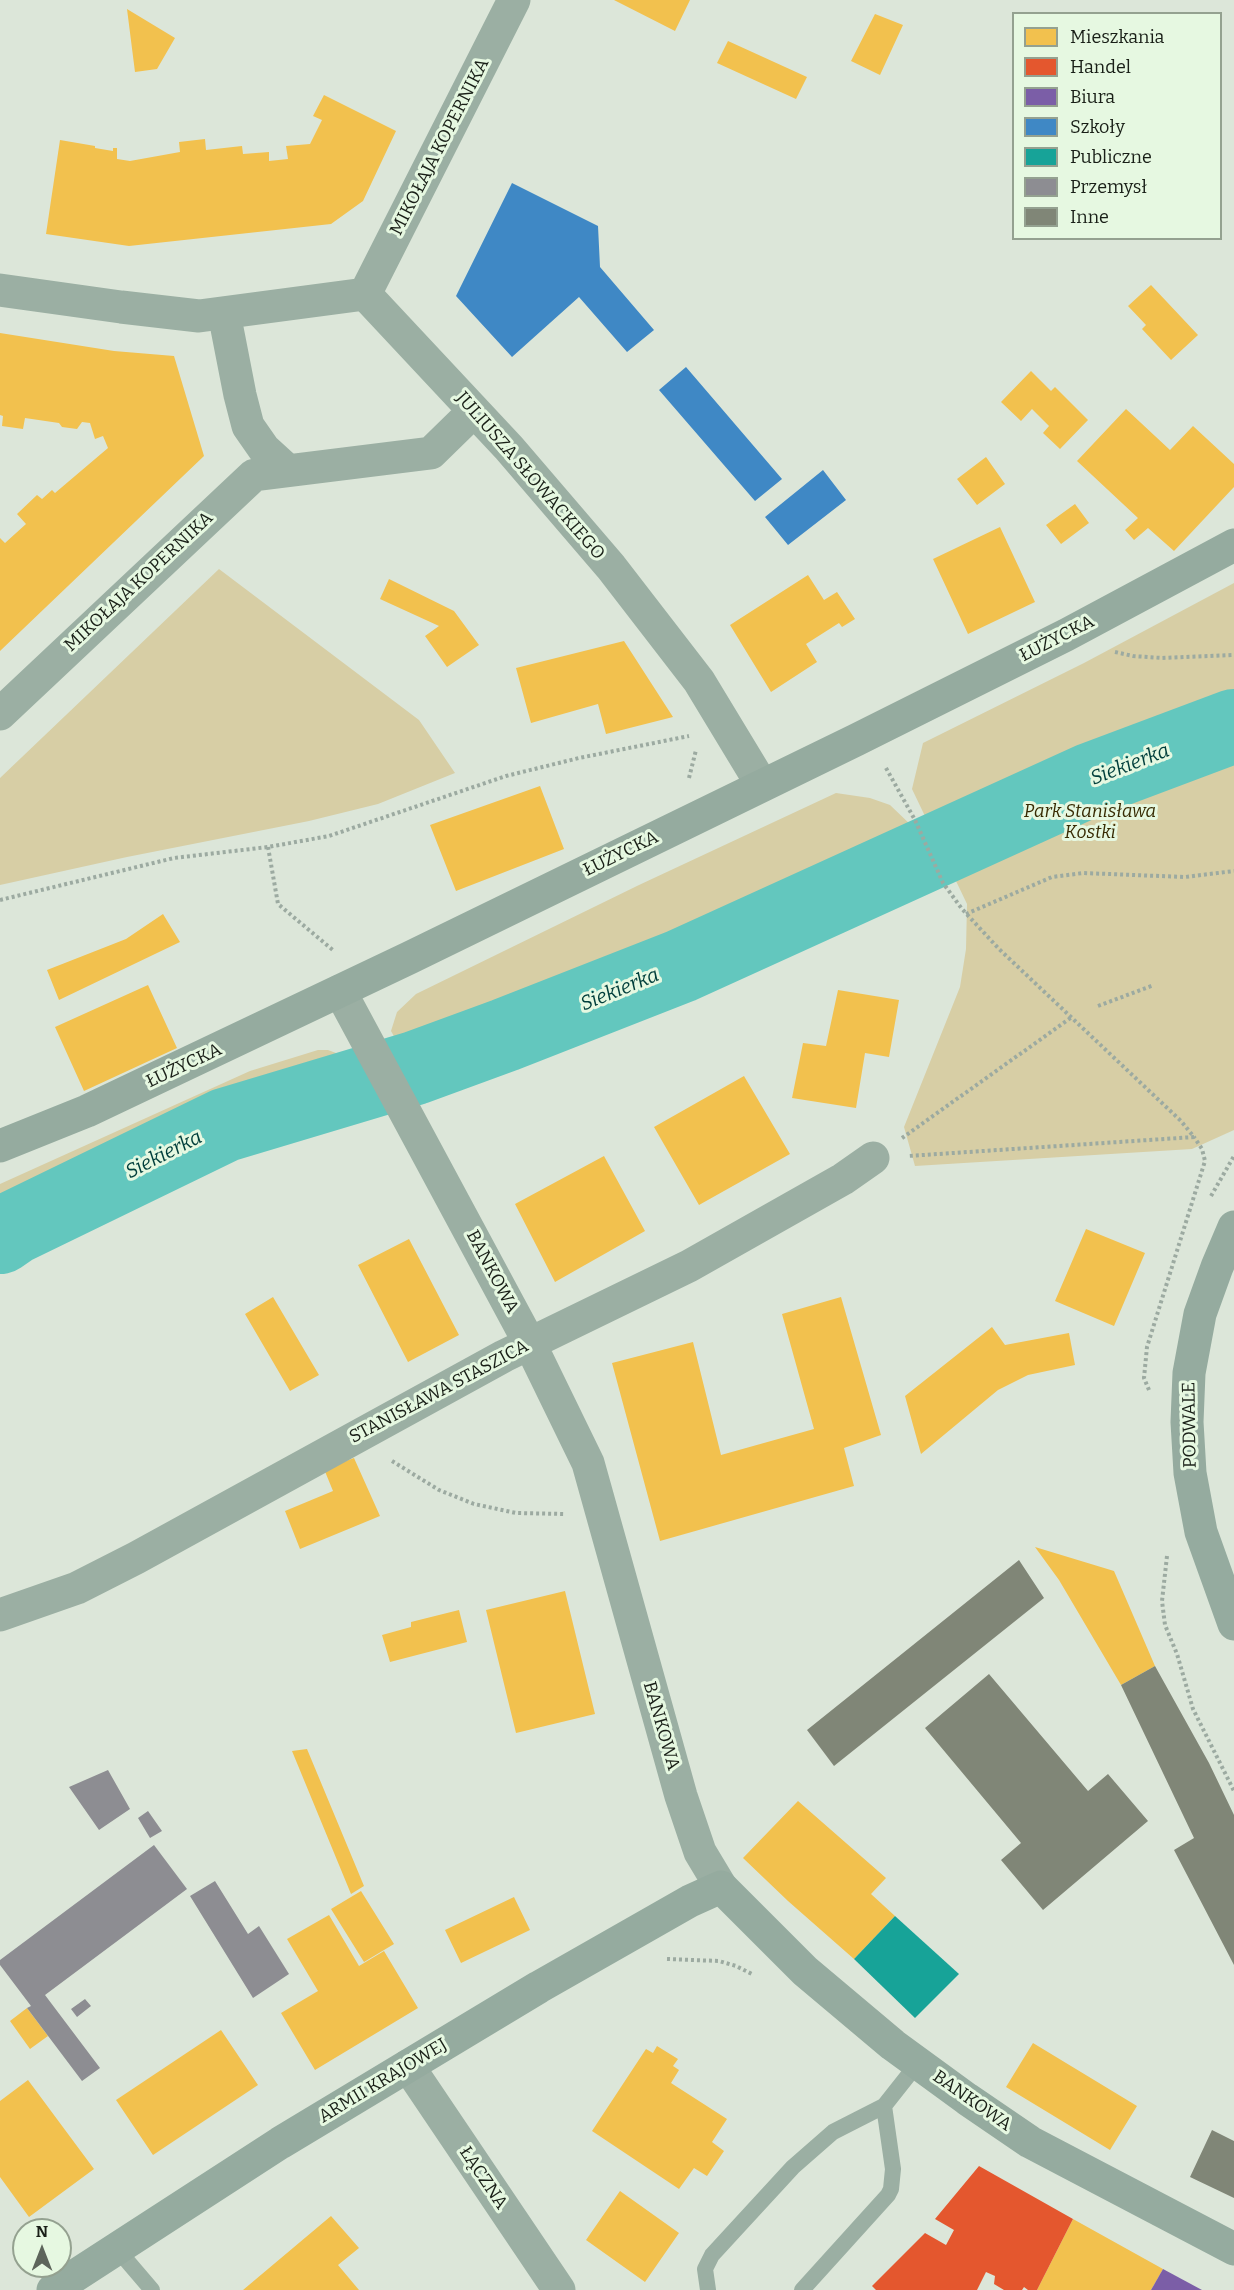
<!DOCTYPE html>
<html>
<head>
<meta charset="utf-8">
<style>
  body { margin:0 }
  #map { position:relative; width:1234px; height:2290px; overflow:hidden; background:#dce6d9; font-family:Bitter,serif }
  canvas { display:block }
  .legend { position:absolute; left:1012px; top:12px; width:210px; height:228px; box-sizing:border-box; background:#e6f8e1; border:2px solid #94a190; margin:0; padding:8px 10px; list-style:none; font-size:18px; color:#191f17 }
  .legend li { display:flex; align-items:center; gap:12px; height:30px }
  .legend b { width:30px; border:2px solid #94a190 }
  .north { position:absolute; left:12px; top:2218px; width:60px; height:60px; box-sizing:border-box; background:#e6f8e1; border:2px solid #94a190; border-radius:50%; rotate:0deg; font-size:16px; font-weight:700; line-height:24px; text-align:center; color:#191f17 }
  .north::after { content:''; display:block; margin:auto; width:21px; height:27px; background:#5d655b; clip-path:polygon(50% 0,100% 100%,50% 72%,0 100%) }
</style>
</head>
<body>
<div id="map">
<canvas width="1234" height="2290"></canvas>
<ul class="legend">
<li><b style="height:16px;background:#f2c14e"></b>Mieszkania</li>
<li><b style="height:16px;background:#e4572e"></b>Handel</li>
<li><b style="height:16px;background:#7b5ea7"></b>Biura</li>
<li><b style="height:16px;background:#3f88c5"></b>Szkoły</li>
<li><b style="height:16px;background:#17a398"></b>Publiczne</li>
<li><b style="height:16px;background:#8d8d92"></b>Przemysł</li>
<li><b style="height:16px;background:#808677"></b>Inne</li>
</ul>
<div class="north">N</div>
</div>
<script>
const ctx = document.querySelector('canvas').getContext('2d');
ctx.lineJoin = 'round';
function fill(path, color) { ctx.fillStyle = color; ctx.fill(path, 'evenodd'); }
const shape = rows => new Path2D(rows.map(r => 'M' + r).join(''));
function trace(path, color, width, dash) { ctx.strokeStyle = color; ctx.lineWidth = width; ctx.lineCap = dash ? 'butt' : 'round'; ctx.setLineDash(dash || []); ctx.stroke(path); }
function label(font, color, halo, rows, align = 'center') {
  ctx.font = font + ' Bitter,serif'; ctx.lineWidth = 6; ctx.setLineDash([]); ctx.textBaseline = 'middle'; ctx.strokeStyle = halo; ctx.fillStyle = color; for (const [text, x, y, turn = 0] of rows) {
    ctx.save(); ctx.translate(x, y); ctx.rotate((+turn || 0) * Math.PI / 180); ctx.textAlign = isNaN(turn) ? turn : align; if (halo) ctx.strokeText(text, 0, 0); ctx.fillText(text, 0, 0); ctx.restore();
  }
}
const green = shape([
  [219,569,419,720,455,773,378,804,309,821,127,857,0,885,0,778],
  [1234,583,1234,1130,1192,1149,915,1166,904,1127,960,987,966,949,967,904,912,789,923,743,1084,663],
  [836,793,870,798,890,805,913,827,400,1047,391,1031,397,1012,416,994,639,885],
  [318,1050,328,1050,336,1053,345,1068,225,1112,65,1185,0,1222,0,1184,250,1071]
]);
const homes = shape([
  [614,0,690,0,675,31],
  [127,9,175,38,157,69,135,72],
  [875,14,903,25,880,75,851,61],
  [728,41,807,77,796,99,717,63],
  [324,95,396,131,363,201,331,224,129,246,46,234,60,140,95,146,95,148,113,151,113,148,117,148,117,159,130,161,180,152,179,142,205,139,206,150,242,146,243,154,269,152,269,161,288,159,286,146,310,144,322,120,313,116],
  [1151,285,1198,335,1171,360,1142,329,1146,325,1128,306],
  [0,333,114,351,174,356,204,456,0,651,0,538,5,543,26,524,17,514,37,495,42,499,52,490,55,493,108,448,103,436,95,439,90,423,82,422,77,429,62,427,59,423,25,418,23,429,2,426,3,416,0,415],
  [1031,371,1051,391,1055,387,1088,420,1060,449,1043,433,1049,426,1032,409,1021,421,1001,402],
  [1126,409,1170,450,1193,426,1234,464,1234,487,1174,551,1148,528,1134,540,1125,530,1138,518,1077,461],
  [986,457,1005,484,977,505,957,479],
  [1075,504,1089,523,1061,544,1046,525],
  [1000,527,1035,602,968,634,933,559],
  [808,575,824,600,837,592,855,619,842,627,839,623,806,644,817,662,771,692,730,625],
  [389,579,454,611,479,645,447,667,425,636,439,626,380,599],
  [624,641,673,717,606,734,598,704,531,723,516,668],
  [540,786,564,849,456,891,430,825],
  [163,914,180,942,59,1000,47,970,126,939],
  [148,985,177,1048,84,1091,55,1027],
  [838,990,899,1000,889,1057,865,1053,856,1108,792,1098,803,1043,826,1046],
  [744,1076,790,1154,699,1205,654,1127],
  [604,1156,645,1231,555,1282,515,1204],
  [1086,1229,1145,1253,1114,1326,1055,1301],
  [409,1239,459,1335,408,1362,358,1265],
  [273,1297,319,1375,290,1391,245,1314],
  [841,1297,881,1435,844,1448,854,1486,660,1541,612,1363,693,1342,721,1455,746,1448,814,1429,782,1314],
  [992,1327,1005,1345,1069,1333,1075,1365,1028,1375,998,1390,921,1454,905,1396],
  [354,1458,380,1516,300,1549,285,1511,333,1491,324,1469],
  [1035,1547,1114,1571,1155,1666,1121,1685,1059,1580],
  [565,1591,595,1714,516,1733,486,1610],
  [459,1610,467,1642,390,1662,382,1635,411,1627,411,1622],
  [307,1749,364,1886,351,1894,292,1751],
  [798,1801,886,1878,871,1894,895,1916,854,1959,788,1901,743,1858],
  [361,1891,394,1944,364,1962,331,1909],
  [514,1897,530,1930,461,1963,445,1930],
  [329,1915,359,1966,384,1951,418,2008,315,2070,281,2013,318,1991,287,1939],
  [27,2008,48,2036,30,2049,10,2021],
  [221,2030,258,2085,153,2155,116,2100],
  [1033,2043,1137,2106,1110,2150,1006,2087],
  [657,2046,678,2059,673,2066,679,2070,671,2083,727,2119,712,2142,724,2151,707,2176,694,2168,679,2189,592,2131,646,2049,653,2053],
  [28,2080,94,2169,29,2217,0,2177,0,2101],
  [620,2191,679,2233,645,2282,586,2240],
  [331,2216,359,2248,338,2265,359,2290,243,2290],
  [1073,2219,1163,2269,1151,2290,1037,2290]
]);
const shops = shape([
  [979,2166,1073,2219,1037,2290,1028,2290,1024,2287,1022,2290,1004,2290,994,2284,995,2276,986,2272,977,2290,876,2290,872,2286,925,2233,946,2245,954,2230,935,2219]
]);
const offices = shape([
  [1163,2269,1202,2290,1151,2290]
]);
const schools = shape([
  [512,183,598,226,600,267,654,330,627,352,579,297,512,357,456,296],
  [686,367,782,479,755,501,659,390],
  [823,470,846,500,788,545,765,517]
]);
const public = shape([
  [895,1916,959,1974,915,2018,854,1959]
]);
const industry = shape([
  [108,1770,130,1809,99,1830,69,1787],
  [148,1811,162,1831,150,1838,138,1818],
  [154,1845,187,1889,45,1995,100,2068,82,2081,27,2008,31,2006,0,1965,0,1960],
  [215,1881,248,1934,259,1926,289,1974,253,1998,190,1896],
  [85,1999,91,2006,77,2017,71,2009]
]);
const river = shape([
  [0,1237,13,1228,225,1125,415,1068,505,1035,681,966,1090,780,1234,726]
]);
const building = shape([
  [1019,1560,1044,1598,834,1766,807,1730],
  [1155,1666,1209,1763,1234,1815,1234,1965,1174,1850,1194,1838,1121,1685],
  [989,1674,1088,1791,1108,1774,1148,1821,1043,1910,1001,1860,1021,1843,925,1728],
  [1212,2130,1234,2141,1234,2198,1190,2177]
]);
const path = shape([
  [1115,652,1133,656,1162,658,1234,655],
  [886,768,915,820,943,883,962,909,999,949,1181,1121,1194,1137,908,1156],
  [689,778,696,750],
  [268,847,278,904,334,951],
  [0,900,174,858,268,847,329,836,506,776,579,758,689,736],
  [966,914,1052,877,1083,873,1185,877,1234,871],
  [1098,1006,1154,985],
  [902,1138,1072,1017],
  [1211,1196,1234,1156],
  [1149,1390,1144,1378,1147,1347,1205,1161,1202,1149,1194,1137],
  [392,1461,439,1490,474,1504,516,1513,564,1514],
  [1167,1556,1162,1601,1165,1625,1177,1654,1193,1709,1234,1791],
  [667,1959,719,1961,736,1966,752,1974]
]);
const lane = shape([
  [117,2249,152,2290],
  [708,2290,705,2269,712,2255,793,2167,833,2132,884,2106,918,2063],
  [802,2290,888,2195,891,2189,893,2169,884,2106]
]);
const street = shape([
  [0,290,121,307,199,316,365,294],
  [365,294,509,448,611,567,699,681,762,785],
  [365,294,514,0],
  [224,313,240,395,248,426,264,449,287,470],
  [0,714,254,475,431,453,474,411],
  [340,991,530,1344,588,1463,681,1796,700,1852,721,1887],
  [0,1615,77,1588,136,1558,504,1356,689,1266,843,1179,873,1158],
  [408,2066,559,2290]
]);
const secondary = shape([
  [0,1146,87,1111,409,958,856,740,1066,635,1234,545],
  [1234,1227,1217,1267,1200,1314,1189,1373,1187,1422,1190,1473,1201,1532,1234,1624],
  [53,2290,280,2143,539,1987,690,1901,721,1887,805,1971,893,2045,967,2099,1030,2142,1234,2249]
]);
const streetNames = [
  ["MIKOŁAJA KOPERNIKA",440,147,-63],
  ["JULIUSZA SŁOWACKIEGO",530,476,49],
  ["MIKOŁAJA KOPERNIKA",139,582,-43],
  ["ŁUŻYCKA",1057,639,-27],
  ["ŁUŻYCKA",621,854,-26],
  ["ŁUŻYCKA",184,1066,-25],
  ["BANKOWA",492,1272,62],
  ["STANISŁAWA STASZICA",439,1392,-28],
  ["PODWALE",1190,1425,-91],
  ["BANKOWA",661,1726,74],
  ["ARMII KRAJOWEJ",383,2081,-31],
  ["BANKOWA",972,2101,35],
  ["ŁĄCZNA",483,2178,56]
];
const parkNames = [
  ["Park Stanisława",1090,812],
  ["Kostki",1090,833]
];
const waterNames = [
  ["Siekierka",1130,765,-21],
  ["Siekierka",620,990,-22],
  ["Siekierka",164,1155,-27]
];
fill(green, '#d7cea5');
fill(homes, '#f2c14e');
fill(shops, '#e4572e');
fill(offices, '#7b5ea7');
fill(schools, '#3f88c5');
fill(public, '#17a398');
fill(industry, '#8d8d92');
trace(river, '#63c7be', 74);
fill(building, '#808677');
trace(path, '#9caaa1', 4, [3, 3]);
trace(lane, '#9bafa3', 16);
trace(street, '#9bafa3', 33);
trace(secondary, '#95ab9f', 33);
label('18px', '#191f17', '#e6f8e1', streetNames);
label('italic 18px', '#372a02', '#e6f8e1', parkNames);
label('italic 20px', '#003e3b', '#e6f8e1', waterNames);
</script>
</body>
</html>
